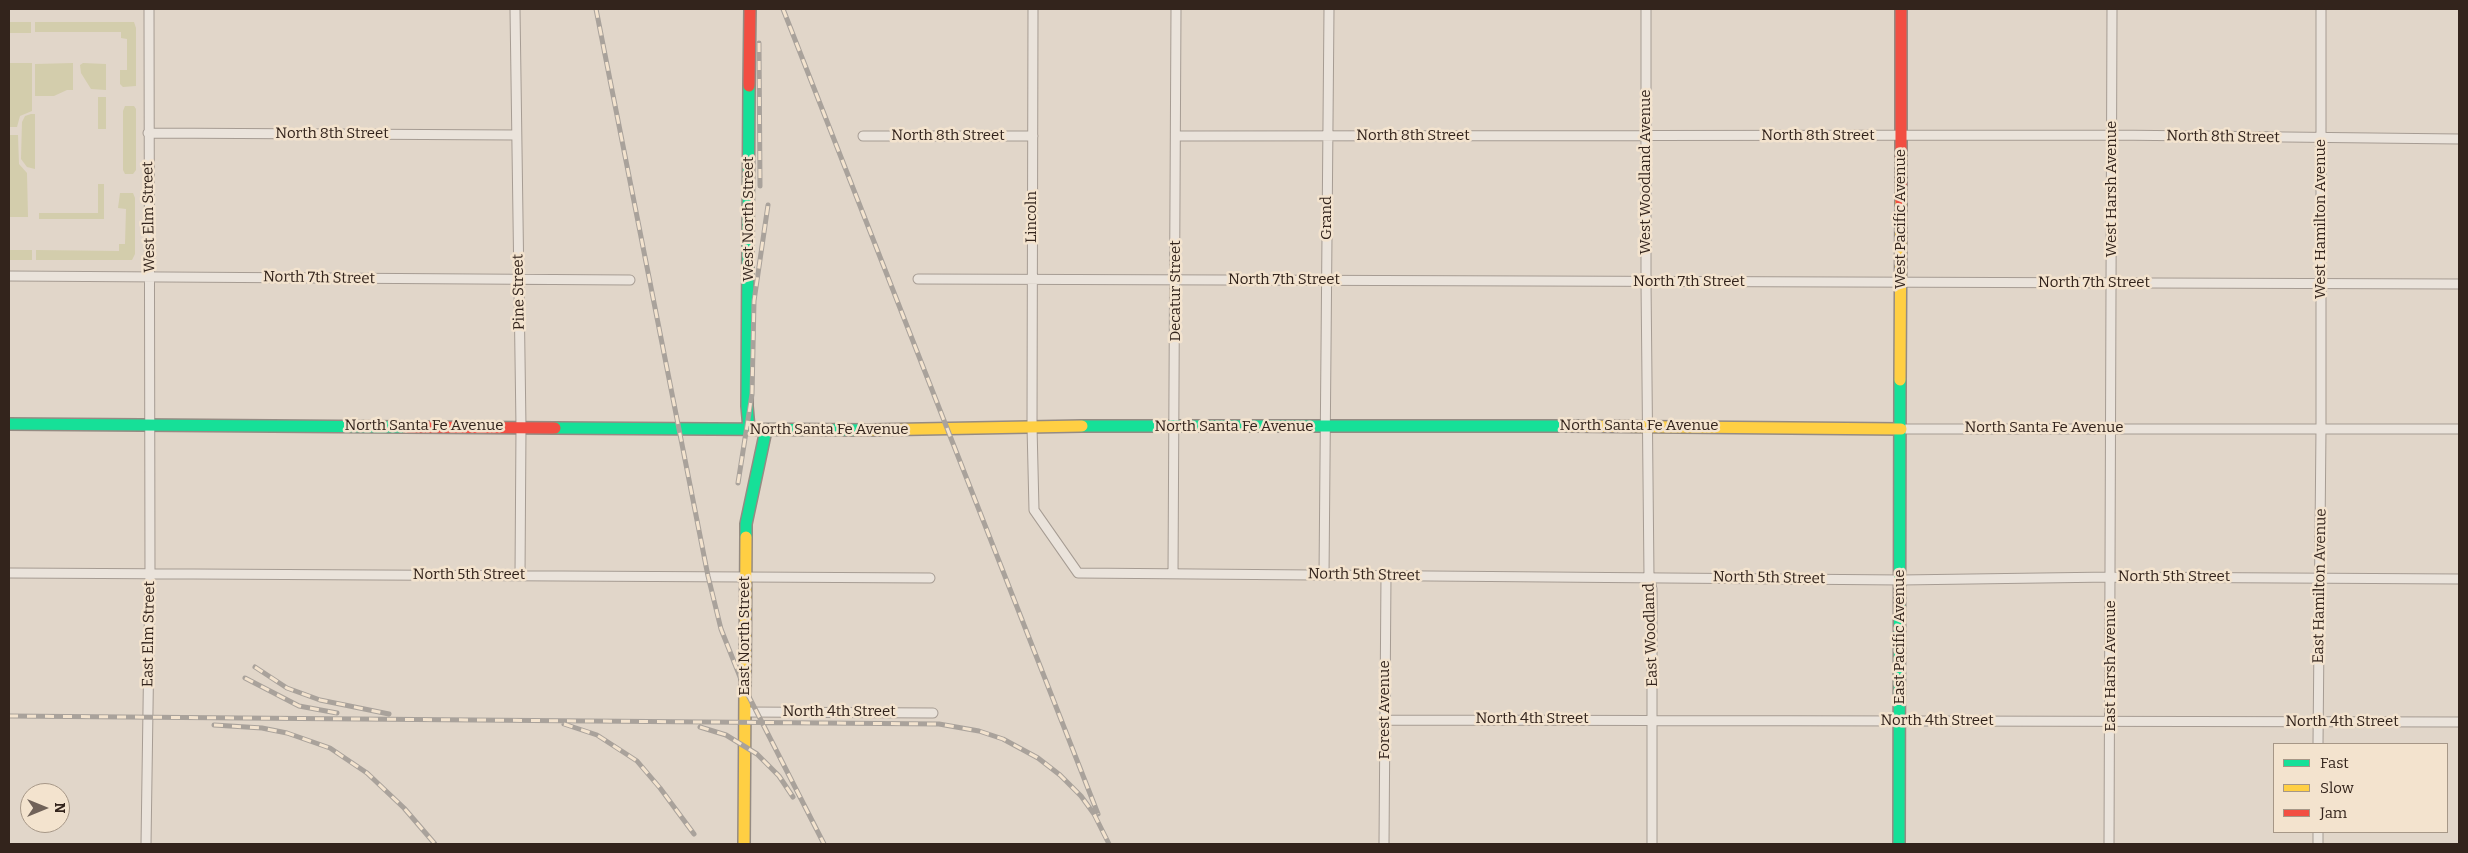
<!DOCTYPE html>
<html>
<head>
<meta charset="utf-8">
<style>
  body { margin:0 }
  #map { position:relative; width:2468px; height:853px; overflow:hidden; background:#e1d6c9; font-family:Bitter,serif }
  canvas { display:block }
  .frame { position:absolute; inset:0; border:10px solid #33241c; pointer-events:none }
  .legend { position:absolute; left:2273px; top:743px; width:175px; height:90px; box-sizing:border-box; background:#f3e3ce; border:1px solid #a69787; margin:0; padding:6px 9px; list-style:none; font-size:15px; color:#33241c }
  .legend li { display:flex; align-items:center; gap:10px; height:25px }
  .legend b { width:25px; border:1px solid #a69787 }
  .north { position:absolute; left:20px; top:783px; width:50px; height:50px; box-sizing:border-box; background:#f3e3ce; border:1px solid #a69787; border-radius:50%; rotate:90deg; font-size:14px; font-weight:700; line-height:20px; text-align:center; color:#33241c }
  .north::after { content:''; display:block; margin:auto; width:18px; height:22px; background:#706259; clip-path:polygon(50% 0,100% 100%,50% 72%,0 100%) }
</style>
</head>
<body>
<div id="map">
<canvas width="2468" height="853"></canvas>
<div class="frame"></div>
<ul class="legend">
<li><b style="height:6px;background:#16e098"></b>Fast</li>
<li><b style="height:6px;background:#ffcf43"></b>Slow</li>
<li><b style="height:6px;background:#f24e42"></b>Jam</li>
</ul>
<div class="north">N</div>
</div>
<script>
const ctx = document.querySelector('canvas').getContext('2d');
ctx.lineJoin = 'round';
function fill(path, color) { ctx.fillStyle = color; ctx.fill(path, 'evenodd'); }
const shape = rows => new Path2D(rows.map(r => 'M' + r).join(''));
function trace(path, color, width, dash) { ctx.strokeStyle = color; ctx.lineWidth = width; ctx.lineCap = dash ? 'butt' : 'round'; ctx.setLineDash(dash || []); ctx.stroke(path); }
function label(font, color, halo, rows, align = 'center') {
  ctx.font = font + ' Bitter,serif'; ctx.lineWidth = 5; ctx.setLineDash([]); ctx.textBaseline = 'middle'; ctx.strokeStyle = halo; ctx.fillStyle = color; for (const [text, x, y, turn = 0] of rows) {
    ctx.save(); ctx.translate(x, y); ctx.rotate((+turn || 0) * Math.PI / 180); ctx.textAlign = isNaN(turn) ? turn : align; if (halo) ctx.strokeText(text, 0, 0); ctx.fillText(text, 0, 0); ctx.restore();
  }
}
const green = shape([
  [9,22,31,22,31,33,9,33],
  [35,22,134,22,136,28,136,86,123,87,120,84,120,70,127,70,127,39,121,38,121,32,35,32],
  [9,63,32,63,32,111,20,116,17,127,9,127],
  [73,63,73,90,67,90,54,96,35,96,35,64],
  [83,63,106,64,106,90,91,89,81,73,80,65],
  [98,97,106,97,106,129,98,129],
  [125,106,134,106,136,109,136,170,133,174,125,174,123,170,123,111],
  [31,114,35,114,35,169,27,167,21,159,22,122,25,116],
  [9,135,18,135,19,164,27,173,28,217,9,217],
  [98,184,104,184,104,219,39,219,39,213,98,213],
  [120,193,133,193,135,198,135,254,132,260,36,260,36,250,119,251,119,244,125,244,126,209,118,208],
  [9,250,32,250,32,260,9,260]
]);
const street = shape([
  [515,9,521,427,520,575],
  [1033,9,1032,426,1034,510,1078,573,1901,580,2111,577,2459,579],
  [1646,9,1646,282,1649,576,1652,589,1652,844],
  [148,133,516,135],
  [863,136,1033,136],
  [1176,136,2112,135,2459,139],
  [9,276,630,280],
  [918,279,2459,284],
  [1901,429,2459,429],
  [9,573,930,578],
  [1173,574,1176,9],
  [1324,575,1329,9],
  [745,712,933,713],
  [1385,720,2459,722],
  [2318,744,2321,428,2321,9],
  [2318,832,2318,844],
  [146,844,150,574,149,9],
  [1384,844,1386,575],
  [2109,844,2112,9]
]);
const fast = shape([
  [9,424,404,427],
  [1082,426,1568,426],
  [555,428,869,430],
  [749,429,747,406,749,86],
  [746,537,746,524,766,430],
  [1899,844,1900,380]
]);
const slow = shape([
  [1900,380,1901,201],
  [1568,426,1901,429],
  [869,430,1082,426],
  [744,844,746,537]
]);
const jam = shape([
  [749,86,750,9],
  [1901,201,1901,9],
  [404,427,555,428]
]);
const rail = shape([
  [596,9,708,576,721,629,744,687,824,844],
  [783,9,1098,814],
  [759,43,760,186],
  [738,483,752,394,754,301,768,205],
  [255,667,287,688,320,700,389,714],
  [245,678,299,706,337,713],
  [9,716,939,724,979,731,1003,739,1038,758,1060,775,1081,796,1094,814,1109,844],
  [564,724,597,735,637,761,660,788,694,834],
  [214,725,262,728,287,733,330,748,367,773,404,808,435,844],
  [700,727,726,735,757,754,779,776,793,797]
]);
const streetNames = [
  ["North 8th Street",332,134],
  ["North 8th Street",948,136],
  ["North 8th Street",1413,136],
  ["North 8th Street",1818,136],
  ["North 8th Street",2223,137,1],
  ["West Woodland Avenue",1646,172,-90],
  ["West Harsh Avenue",2112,189,-90],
  ["West Elm Street",149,217,-91],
  ["Lincoln",1032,217,-90],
  ["Grand",1327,218,-90],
  ["West North Street",749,219,-90],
  ["West Pacific Avenue",1901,219,-90],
  ["West Hamilton Avenue",2321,219,-90],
  ["North 7th Street",319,278,1],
  ["North 7th Street",1284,280],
  ["North 7th Street",1689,282],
  ["North 7th Street",2094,283],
  ["Decatur Street",1176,291,-90],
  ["Pine Street",519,292,-91],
  ["North Santa Fe Avenue",424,426],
  ["North Santa Fe Avenue",1639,426],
  ["North Santa Fe Avenue",1234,427],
  ["North Santa Fe Avenue",2044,428],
  ["North Santa Fe Avenue",829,430],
  ["North 5th Street",469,575],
  ["North 5th Street",1364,575,1],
  ["North 5th Street",2174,577],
  ["North 5th Street",1769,578,1],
  ["East Hamilton Avenue",2320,586,-89],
  ["East Elm Street",149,634,-89],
  ["East Woodland",1651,635,-92],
  ["East North Street",745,636,-90],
  ["East Pacific Avenue",1900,637,-90],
  ["East Harsh Avenue",2111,666,-90],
  ["Forest Avenue",1385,710,-90],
  ["North 4th Street",839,712],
  ["North 4th Street",1532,719],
  ["North 4th Street",1937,721],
  ["North 4th Street",2342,722]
];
fill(green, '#d3cdac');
trace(street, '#a69c93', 11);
trace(fast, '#958b83', 14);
trace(slow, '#958b83', 14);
trace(jam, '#958b83', 14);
trace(street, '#eae3db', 9);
trace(fast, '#16e098', 11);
trace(slow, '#ffcf43', 11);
trace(jam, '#f24e42', 11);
trace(rail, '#a9a29b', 5);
trace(rail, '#f3e3ce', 3, [9]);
label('15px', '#33241c', '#f3e3ce', streetNames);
</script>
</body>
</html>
